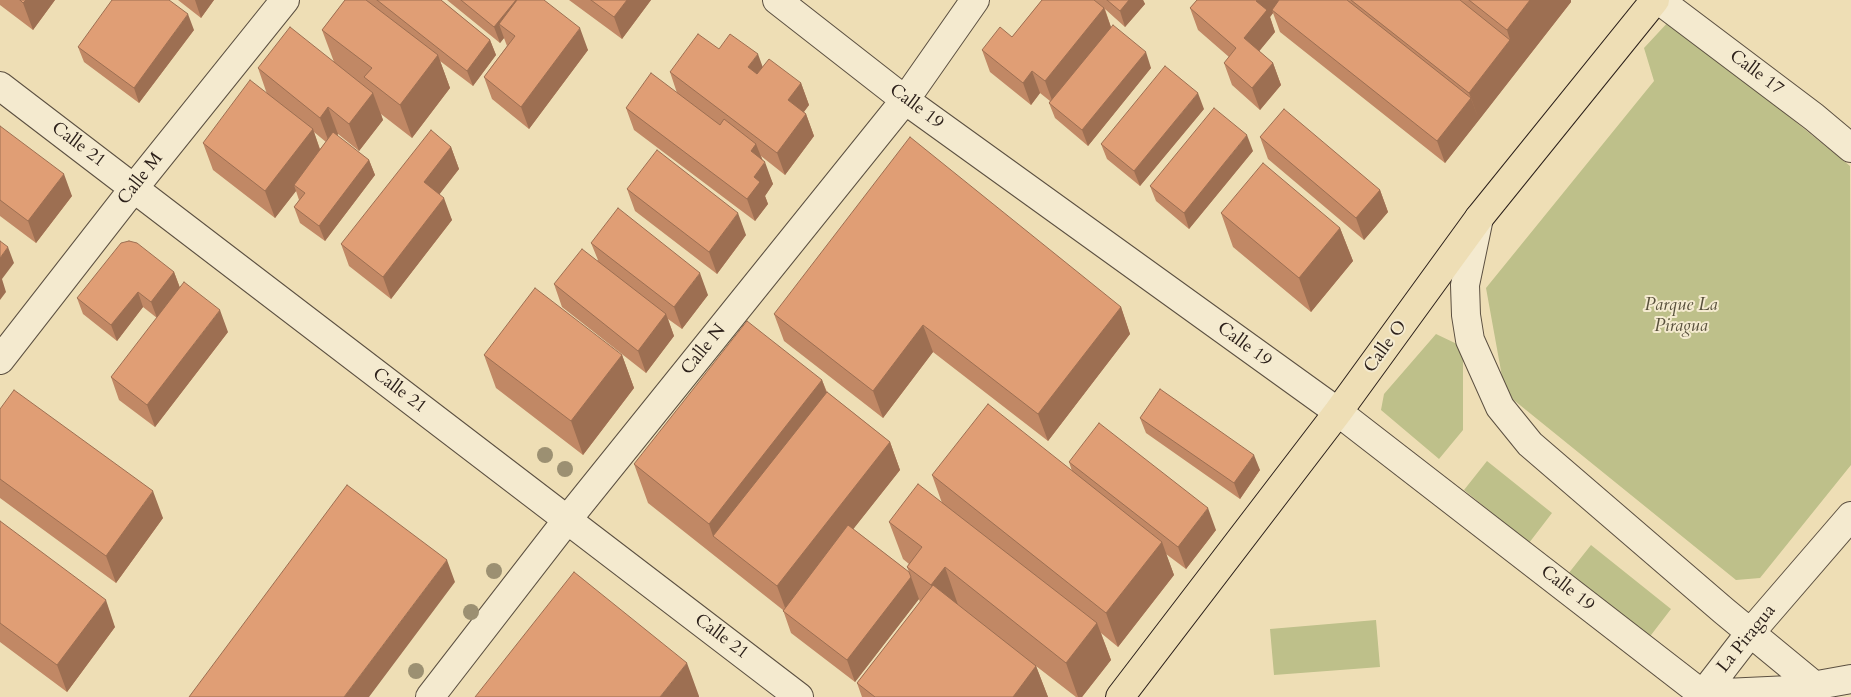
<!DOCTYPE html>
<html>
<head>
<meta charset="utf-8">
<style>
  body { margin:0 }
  canvas { display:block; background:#eedeb5 }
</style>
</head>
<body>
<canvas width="1851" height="697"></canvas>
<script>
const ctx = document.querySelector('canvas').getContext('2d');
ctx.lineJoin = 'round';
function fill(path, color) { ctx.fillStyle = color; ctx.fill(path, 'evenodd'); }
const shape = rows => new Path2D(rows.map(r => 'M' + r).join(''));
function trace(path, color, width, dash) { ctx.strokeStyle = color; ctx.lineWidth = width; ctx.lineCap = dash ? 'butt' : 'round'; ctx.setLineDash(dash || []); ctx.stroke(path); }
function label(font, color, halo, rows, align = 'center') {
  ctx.font = font + ' Cardo,serif'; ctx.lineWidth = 4; ctx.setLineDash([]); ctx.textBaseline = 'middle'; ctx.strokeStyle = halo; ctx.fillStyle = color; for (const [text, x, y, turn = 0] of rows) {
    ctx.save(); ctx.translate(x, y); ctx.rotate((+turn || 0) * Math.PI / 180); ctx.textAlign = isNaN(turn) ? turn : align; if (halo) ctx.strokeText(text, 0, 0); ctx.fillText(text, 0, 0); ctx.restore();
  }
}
const green = shape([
  [1670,20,1850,166,1851,465,1760,578,1736,580,1505,393,1486,288,1654,81,1644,48],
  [1436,334,1457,344,1463,359,1463,430,1439,459,1381,410,1384,394],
  [1487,461,1552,513,1529,543,1464,490],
  [1591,545,1671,609,1648,639,1568,574],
  [1376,620,1380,667,1274,675,1270,629]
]);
const minor = shape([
  [777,0,905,100,1338,412,1706,697],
  [1659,0,1814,117,1851,148],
  [0,86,799,697],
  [1479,218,1465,285,1466,315,1470,340,1500,407,1530,444,1724,611,1815,686],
  [0,360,134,188,285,0],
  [1703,694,1750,633,1851,516],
  [1703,694,1790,690,1851,679],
  [430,697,567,520,905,100,975,0]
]);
const major = shape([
  [1120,697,1338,412,1479,218,1655,0]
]);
const trees = [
  [545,455],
  [565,469],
  [494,571],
  [471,612],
  [416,671]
];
const wall = shape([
  [0,0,55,0,33,30,0,5],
  [178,0,214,0,201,18],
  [345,0,441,0,490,40,496,55,473,86,440,61,450,88,412,138,381,114,383,120,359,151,338,134,337,136,369,160,375,175,325,241,300,223,294,207,299,200,296,191,275,218,213,170,203,143,267,94,258,68,334,62,322,30],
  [314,132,326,142,320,149],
  [447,0,544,0,588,50,529,129,492,99,484,77,507,46,504,38,500,43],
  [569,0,651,0,622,39],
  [1042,0,1143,0,1145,4,1125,27,1105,9,1111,27,1151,68,1088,146,1055,118,1049,103,1050,101,1040,93,1031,105,990,72,982,50,1012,37],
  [1197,0,1571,0,1571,2,1445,163,1280,32,1273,13,1270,17,1275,32,1259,51,1273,63,1281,85,1260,110,1232,85,1224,63,1229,57,1198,30,1190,8],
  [194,30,139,103,84,62,78,47],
  [719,49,801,83,809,105,804,112,806,114,814,136,785,175,761,156,773,184,765,196,768,204,755,221,634,130,626,108,677,93,670,72],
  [1204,109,1140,186,1107,159,1101,144],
  [0,126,72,196,36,243,0,216],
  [1260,137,1380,190,1388,212,1364,240,1268,159],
  [451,147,459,169,439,194,452,220,391,299,349,266,341,244],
  [1253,151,1189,229,1156,201,1150,186],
  [627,189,746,235,717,274,635,211],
  [1221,213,1340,228,1353,261,1311,312,1233,247],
  [591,243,708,295,682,329,668,319,674,336,646,373,562,307,554,284,598,260],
  [174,272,180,288,157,318,143,307,117,341,83,314,77,298],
  [1121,307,1130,334,1048,441,933,352,883,418,784,341,774,314],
  [228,332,155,427,119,400,111,377],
  [484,355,622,355,634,388,583,455,496,388],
  [822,380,827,392,890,442,900,470,853,529,909,572,907,567,909,564,903,559,889,522,942,503,932,475,1072,471,1069,462,1216,530,1186,569,1166,554,1174,575,1118,647,1101,633,1111,660,1082,697,1076,697,1036,666,1048,697,862,697,857,683,920,602,919,599,855,682,791,633,783,610,648,503,634,464],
  [0,409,163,518,116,583,0,498],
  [1140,418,1260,470,1240,499,1146,433],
  [0,521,115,627,67,692,0,642]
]);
const shadedWall = shape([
  [26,0,55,0,33,30,23,3],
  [195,0,214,0,201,18],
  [516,0,534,0,499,24,504,38,500,43,494,27],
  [627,0,651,0,622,39,614,17],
  [1129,0,1143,0,1145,4,1125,27,1120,11],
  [1257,0,1284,0,1272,10,1273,13,1270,17,1275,32,1252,60,1244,38],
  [1530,0,1571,0,1571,2,1479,120,1469,93,1510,40,1507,30],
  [1104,8,1112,30,1053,103,1045,81],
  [188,14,194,30,139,103,134,88],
  [580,28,588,50,529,129,521,107],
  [490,40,496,55,473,86,467,71],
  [1146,52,1151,68,1088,146,1082,130],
  [758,54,766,76,756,89,748,67],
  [438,55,450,88,412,138,400,105],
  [1273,63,1281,85,1260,110,1252,88],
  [1032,71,1040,93,1031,105,1023,83],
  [801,83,809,105,796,122,788,100],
  [373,93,383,120,359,151,349,124],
  [1198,93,1204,109,1140,186,1134,171],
  [1471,98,1479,120,1445,163,1437,141],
  [328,107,338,134,330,145,320,118],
  [806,114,814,136,785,175,777,153],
  [313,129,322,156,294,185,296,191,275,218,265,191],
  [1247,135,1253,151,1189,229,1184,213],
  [756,144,764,164,765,162,773,184,765,196,768,204,755,221,747,199,754,177,751,151],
  [451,147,459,169,432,204,424,182],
  [369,160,375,175,325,241,319,226],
  [64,174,72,196,36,243,28,221],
  [1380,190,1388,212,1364,240,1356,218],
  [444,198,452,220,391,299,383,277],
  [738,213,746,235,717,274,709,252],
  [1340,228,1353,261,1311,312,1299,278],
  [8,247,14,263,2,279,6,292,0,300,0,258],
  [174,272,180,288,157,318,151,302],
  [700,273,708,295,682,329,674,307],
  [138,292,143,307,117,341,111,325],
  [1121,307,1130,334,1048,441,1038,414],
  [220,310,228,332,155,427,147,405],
  [666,314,674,336,646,373,638,351],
  [923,325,933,352,883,418,873,391],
  [622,355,634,388,583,455,571,421],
  [822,380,836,419,713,536,709,524],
  [890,442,900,470,787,613,777,586],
  [1254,455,1260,470,1240,499,1234,483],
  [153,491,163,518,116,583,106,556],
  [1208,508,1216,530,1186,569,1178,547],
  [1162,542,1174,575,1118,647,1106,613],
  [447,560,455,582,369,697,344,697],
  [945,567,958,605,944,622,931,585],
  [911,577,919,599,855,682,847,660],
  [106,600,115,627,67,692,57,665],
  [1097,623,1111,660,1082,697,1078,697,1066,663],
  [687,663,699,696,699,697,660,697],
  [1036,666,1048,697,1013,697]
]);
const building = shape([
  [20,0,26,0,23,3,20,0],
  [112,0,169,0,188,14,134,88,78,47,112,0],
  [345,0,366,0,438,55,400,105,364,77,372,68,322,30,345,0],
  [377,0,441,0,490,40,467,71,377,0],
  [461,0,516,0,494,27,461,0],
  [517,0,544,0,580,28,521,107,484,77,515,36,499,24,517,0],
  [591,0,627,0,614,17,591,0],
  [1042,0,1094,0,1104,8,1045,81,1032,71,1023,83,982,50,1000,27,1012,37,1042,0],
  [1107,0,1129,0,1120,11,1107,0],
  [1197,0,1257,0,1256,1,1267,10,1244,38,1273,63,1252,88,1224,63,1236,48,1190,8,1197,0],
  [1279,0,1347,0,1471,98,1437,141,1272,10,1279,0],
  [1351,0,1460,0,1510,40,1469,93,1351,0],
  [1469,0,1530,0,1507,30,1469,0],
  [1113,25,1146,52,1082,130,1049,103,1113,25],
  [290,27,373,93,349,124,328,107,320,118,258,68,290,27],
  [698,34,719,49,730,34,758,54,748,67,757,74,769,59,801,83,788,100,806,114,777,153,670,72,698,34],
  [1165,66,1198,93,1134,171,1101,144,1165,66],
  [651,73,720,125,724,119,756,144,751,151,765,162,754,177,760,182,747,199,626,108,651,73],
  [250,80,313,129,265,191,203,143,250,80],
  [1214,108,1247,135,1184,213,1150,186,1214,108],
  [1284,109,1380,190,1356,218,1260,137,1284,109],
  [0,126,64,174,28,221,0,200,0,126],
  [431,130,451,147,424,182,444,198,383,277,341,244,431,130],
  [333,132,369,160,319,226,294,207,305,193,294,185,333,132],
  [910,137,1121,307,1038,414,923,325,873,391,774,314,910,137],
  [657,150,738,213,709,252,627,189,657,150],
  [1263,163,1340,228,1299,278,1221,213,1263,163],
  [618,208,700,273,674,307,591,243,618,208],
  [0,241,8,247,0,258,0,241],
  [129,241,137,243,174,272,151,302,138,292,111,325,77,298,121,243,129,241],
  [582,249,666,314,638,351,554,284,582,249],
  [184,282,220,310,147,405,111,377,184,282],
  [535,288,622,355,571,421,484,355,535,288],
  [747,321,822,380,709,524,634,464,747,321],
  [1160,389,1254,455,1234,483,1140,418,1160,389],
  [14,390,153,491,106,556,0,479,0,409,14,390],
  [827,392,890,442,777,586,713,536,827,392],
  [988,404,1162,542,1106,613,932,475,988,404],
  [1099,423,1208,508,1178,547,1069,462,1099,423],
  [918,484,1097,623,1066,663,945,567,931,585,907,567,922,547,889,522,918,484],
  [347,485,447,560,344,697,189,697,347,485],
  [0,521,106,600,57,665,0,623,0,521],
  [848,525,909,572,911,577,847,660,783,611,848,525],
  [574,572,687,663,660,697,475,697,574,572],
  [933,585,1036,666,1013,697,875,697,857,683,933,585]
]);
const streetNames = [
  ["Calle 17",1756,73,37],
  ["Calle 19",916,107,37],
  ["Calle 21",78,145,37],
  ["Calle M",141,179,-52],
  ["Calle 19",1244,345,36],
  ["Calle O",1386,347,-54],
  ["Calle N",704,350,-51],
  ["Calle 21",399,391,37],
  ["Calle 19",1567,589,38],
  ["Calle 21",721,637,37],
  ["La Piragua",1747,639,-51]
];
const parkNames = [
  ["Parque La",1681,306],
  ["Piragua",1681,327]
];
fill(green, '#bec08a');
trace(minor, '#5c5041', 30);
trace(major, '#2c201a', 30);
trace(minor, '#f4eacf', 28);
trace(major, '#eedeb5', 28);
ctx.fillStyle = '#9c9072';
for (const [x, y] of trees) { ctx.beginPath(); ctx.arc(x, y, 8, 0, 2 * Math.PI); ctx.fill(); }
fill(wall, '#c18865');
fill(shadedWall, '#9d6f52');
fill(building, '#e09e75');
trace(building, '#9d6f52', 1);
label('18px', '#2c201a', '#f4eacf', streetNames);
label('italic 18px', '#58503c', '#f4eacf', parkNames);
</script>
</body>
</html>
